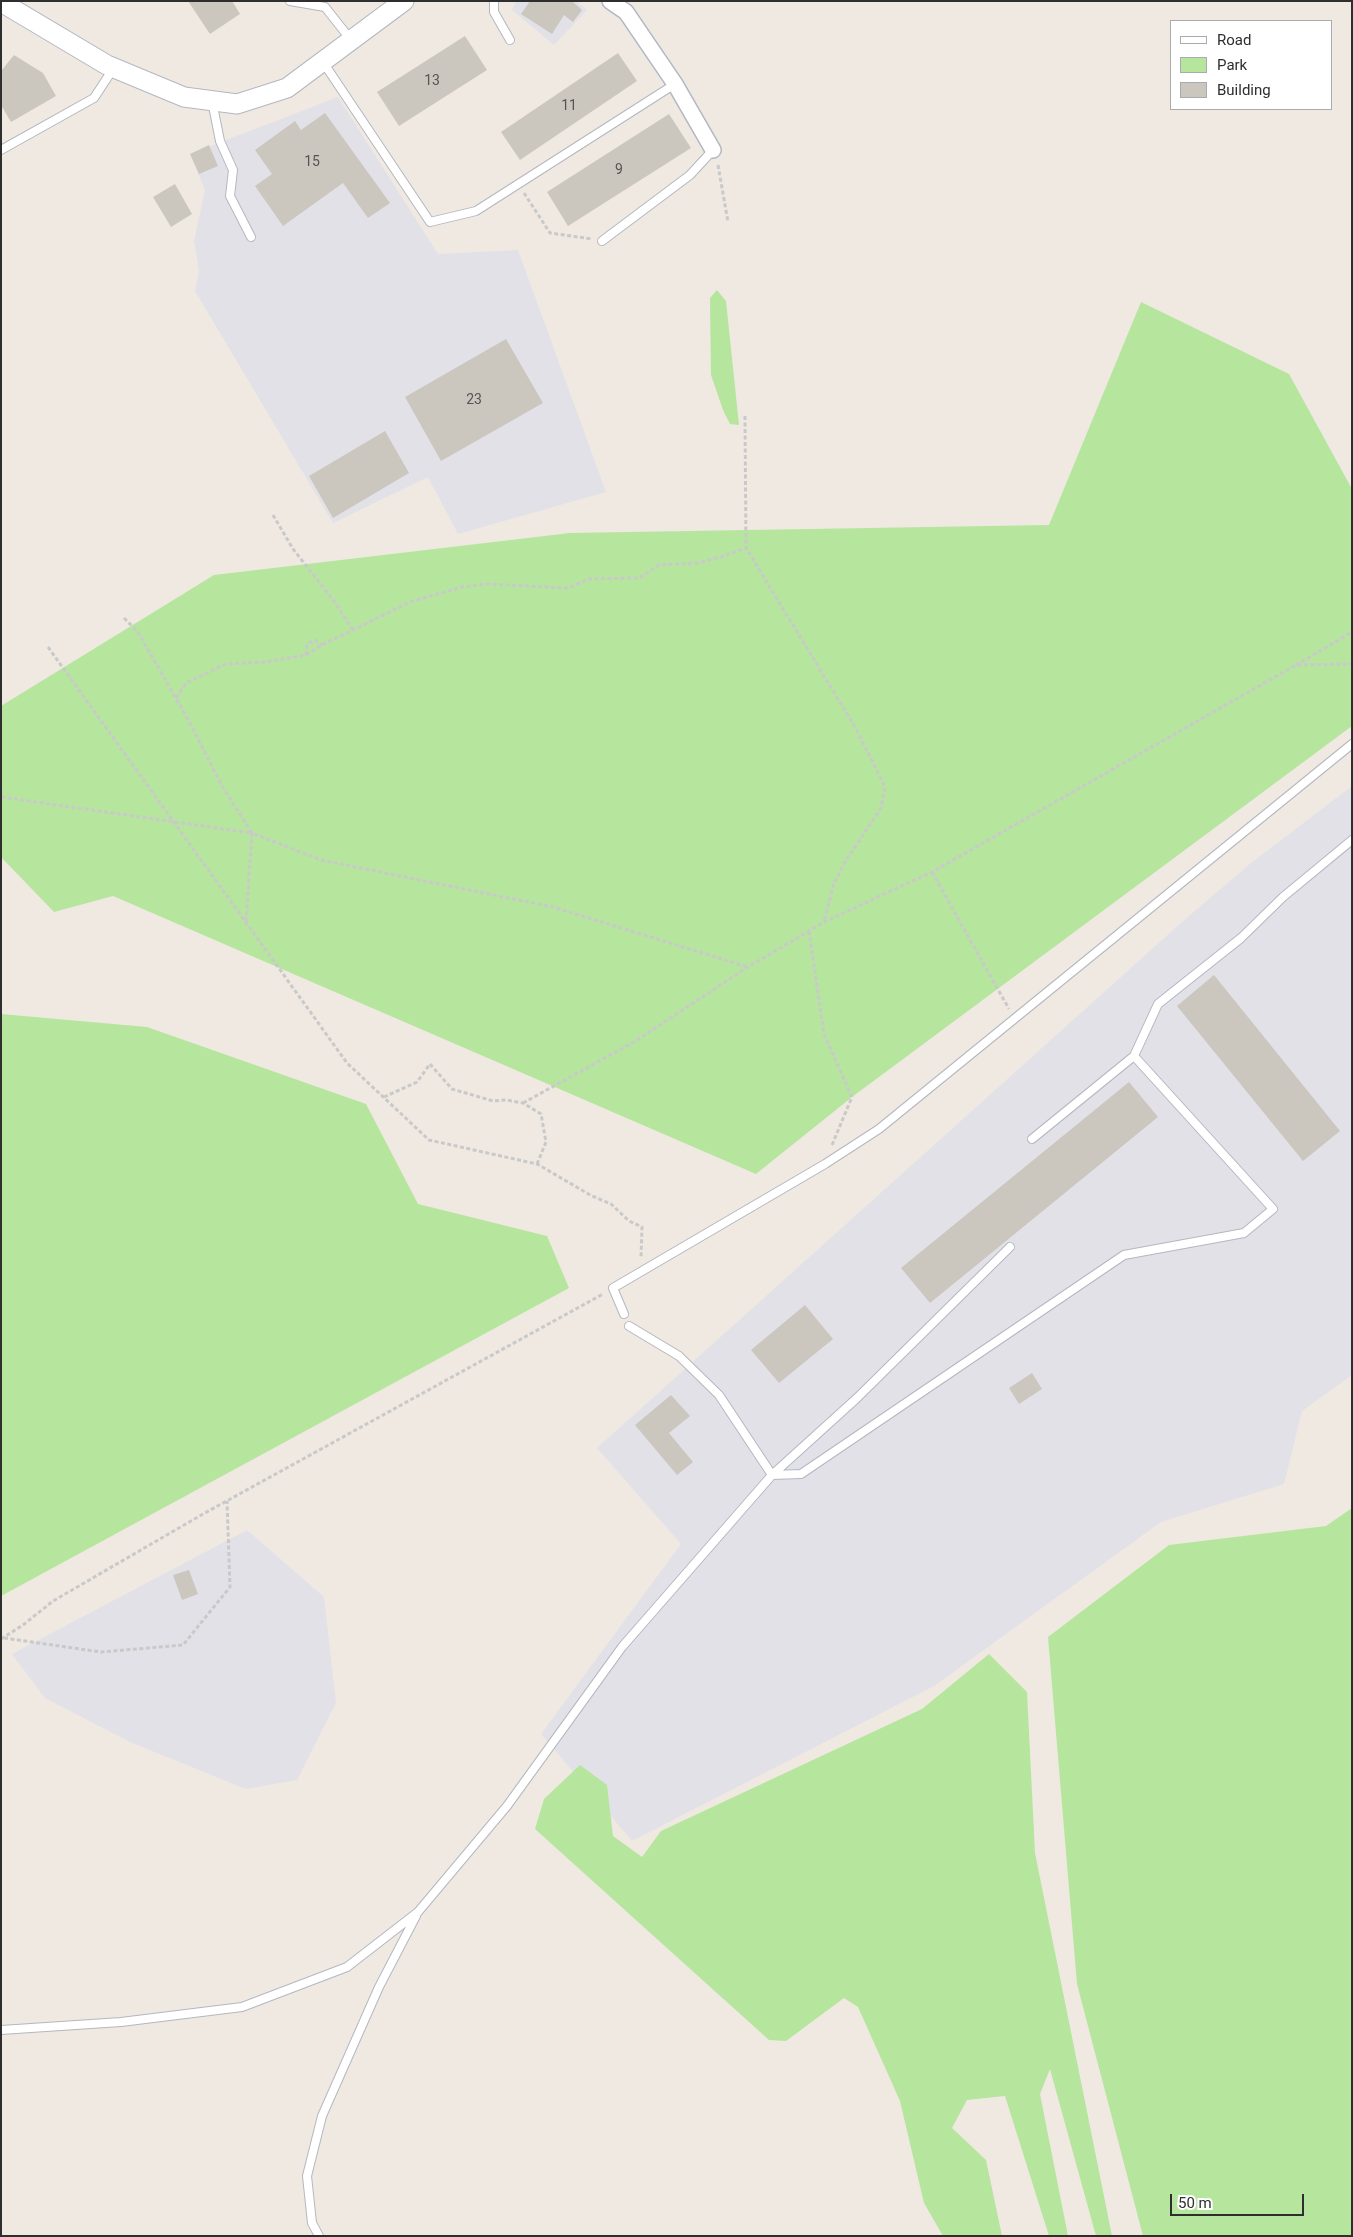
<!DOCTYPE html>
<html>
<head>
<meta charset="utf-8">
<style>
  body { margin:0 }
  #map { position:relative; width:1353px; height:2237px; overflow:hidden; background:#efe9e1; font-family:Roboto,sans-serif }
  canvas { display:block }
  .frame { position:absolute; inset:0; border:2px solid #2e2e2e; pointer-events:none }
  .legend { position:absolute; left:1170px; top:20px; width:162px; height:90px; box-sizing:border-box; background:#fff; border:1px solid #ababab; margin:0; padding:6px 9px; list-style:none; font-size:15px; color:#2e2e2e }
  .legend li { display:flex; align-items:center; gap:10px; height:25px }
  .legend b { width:25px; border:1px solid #ababab }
  .scale { position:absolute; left:1170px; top:2194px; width:134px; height:22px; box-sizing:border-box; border:2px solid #2e2e2e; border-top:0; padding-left:6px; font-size:15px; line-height:18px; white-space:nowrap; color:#2e2e2e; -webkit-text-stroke:4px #fff; paint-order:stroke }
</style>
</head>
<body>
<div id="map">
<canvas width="1353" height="2237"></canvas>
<div class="frame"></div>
<ul class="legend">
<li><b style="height:6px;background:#fff"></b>Road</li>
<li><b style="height:14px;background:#b6e59e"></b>Park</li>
<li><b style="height:14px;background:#cbc7bf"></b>Building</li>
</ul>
<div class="scale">50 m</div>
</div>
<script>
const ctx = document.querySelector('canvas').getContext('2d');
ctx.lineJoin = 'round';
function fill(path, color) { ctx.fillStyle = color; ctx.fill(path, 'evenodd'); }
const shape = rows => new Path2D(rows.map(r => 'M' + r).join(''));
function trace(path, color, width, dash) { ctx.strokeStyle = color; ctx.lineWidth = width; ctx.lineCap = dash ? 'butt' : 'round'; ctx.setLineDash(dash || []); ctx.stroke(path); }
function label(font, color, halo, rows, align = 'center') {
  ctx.font = font + ' Roboto,sans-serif'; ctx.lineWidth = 4; ctx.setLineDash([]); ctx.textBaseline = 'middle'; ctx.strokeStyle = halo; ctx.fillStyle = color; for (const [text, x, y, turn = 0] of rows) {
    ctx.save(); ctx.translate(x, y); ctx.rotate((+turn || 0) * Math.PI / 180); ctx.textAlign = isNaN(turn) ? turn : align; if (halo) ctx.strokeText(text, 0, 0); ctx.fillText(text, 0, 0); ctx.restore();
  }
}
const industrial = shape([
  [516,1,576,1,587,10,554,45,512,10],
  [338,97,438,254,518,250,606,492,458,534,428,477,333,523,195,291,199,271,194,241,205,190,190,154],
  [1352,786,1352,1375,1302,1411,1284,1484,1161,1522,934,1686,632,1841,541,1734,681,1544,597,1448,1182,922,1251,863],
  [247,1530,324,1597,336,1703,297,1780,246,1789,130,1742,45,1698,12,1654]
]);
const green = shape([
  [717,290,726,301,739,425,730,424,723,410,711,375,710,298],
  [1141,302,1289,374,1352,489,1352,726,852,1097,756,1174,113,896,54,912,1,857,1,706,214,575,570,533,1049,525],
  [1,1014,147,1027,366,1104,418,1204,547,1236,569,1288,1,1596],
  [1352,1508,1352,2236,1143,2236,1077,1984,1048,1637,1169,1545,1326,1526],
  [989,1654,1027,1692,1035,1853,1112,2236,1096,2236,1050,2069,1040,2094,1068,2236,1049,2236,1005,2096,967,2100,952,2128,986,2160,1002,2236,943,2236,924,2203,900,2101,858,2007,844,1998,786,2041,769,2040,535,1829,544,1799,580,1765,607,1785,613,1836,642,1857,661,1831,922,1709]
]);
const building = shape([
  [188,1,232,1,240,14,210,34],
  [530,1,572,1,582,10,573,22,564,15,552,34,521,14],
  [465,36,487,70,399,126,377,92],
  [618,53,637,81,520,160,501,132],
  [14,55,43,73,56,96,11,122,1,105,1,71],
  [325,113,390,203,368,218,343,183,283,226,255,186,272,174,255,150,295,121,301,130],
  [669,114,691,148,568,226,547,192],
  [209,145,218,166,199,174,190,154],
  [175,184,192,214,171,227,153,197],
  [506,339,543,403,441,461,405,397],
  [385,431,409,473,333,518,309,476],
  [1214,975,1340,1131,1303,1161,1177,1006],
  [1129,1082,1158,1117,930,1303,901,1268],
  [805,1305,833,1339,779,1383,751,1350],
  [1032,1373,1042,1389,1019,1404,1009,1388],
  [671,1395,690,1416,669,1433,693,1462,677,1475,635,1425],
  [189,1570,198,1594,182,1600,173,1575]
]);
const path = shape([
  [718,165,728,222],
  [524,193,550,233,592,239],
  [745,416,746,548,855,727,885,787,881,808,845,862,834,883,824,922],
  [273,515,293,549,334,601,353,630],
  [124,618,138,632,190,723,222,786,252,833,321,860,553,907,748,967],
  [48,647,347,1063,429,1140,537,1164,592,1196,611,1204,629,1221,642,1227,641,1257],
  [306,655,307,644,315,640,322,645],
  [1296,665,1352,632],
  [176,698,186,683,226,664,265,662,306,655,322,645,410,602,462,587,487,584,568,588,589,579,639,578,659,565,698,563,724,556,746,548],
  [1,797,252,833,246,922],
  [932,872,1009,1009],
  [809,931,824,1034,852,1097,832,1145],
  [384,1097,417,1082,430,1064,452,1089,493,1101,506,1100,523,1103,541,1114,546,1142,537,1164],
  [523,1103,634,1042,748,967,824,922,932,872,1296,665,1352,664],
  [4,1638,101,1652,183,1645,230,1587,227,1501],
  [1,1639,23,1625,53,1601,203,1514,603,1294]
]);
const service = shape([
  [290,1,325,7,351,40],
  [494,1,494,12,510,40],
  [323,62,430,222,476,211,675,84],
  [212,101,220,141,233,170,230,196,251,237],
  [1,150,94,98,113,69],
  [602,241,690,175,713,150],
  [1032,1139,1134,1056,1158,1004,1241,938,1283,897,1352,840],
  [624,1314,613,1288,825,1164,879,1129,1352,744],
  [629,1326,679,1356,719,1395,772,1475],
  [772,1475,801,1474,1124,1255,1244,1233,1273,1209,1134,1056],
  [1,2030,121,2022,242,2007,347,1967,418,1912,507,1806,622,1647,772,1475,857,1398,1010,1247],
  [319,2236,312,2223,307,2176,322,2116,379,1987,416,1916]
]);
const minor = shape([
  [610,1,626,12,675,84,713,150]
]);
const tertiary = shape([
  [1,2,107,65,184,97,237,104,287,88,404,1]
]);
const numberNames = [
  ["13",432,81],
  ["11",569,106],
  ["15",312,162],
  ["9",619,170],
  ["23",474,400]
];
fill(industrial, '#e3e1e8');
fill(green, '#b6e59e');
fill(building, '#cbc7bf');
trace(service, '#b4b7c1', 10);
trace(minor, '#b4b7c1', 18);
trace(tertiary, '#b4b7c1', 21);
trace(path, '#c9c9c9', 3, [4, 2.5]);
trace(service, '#fff', 8);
trace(minor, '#fff', 15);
trace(tertiary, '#fff', 19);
label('14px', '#555452', null, numberNames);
</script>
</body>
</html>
